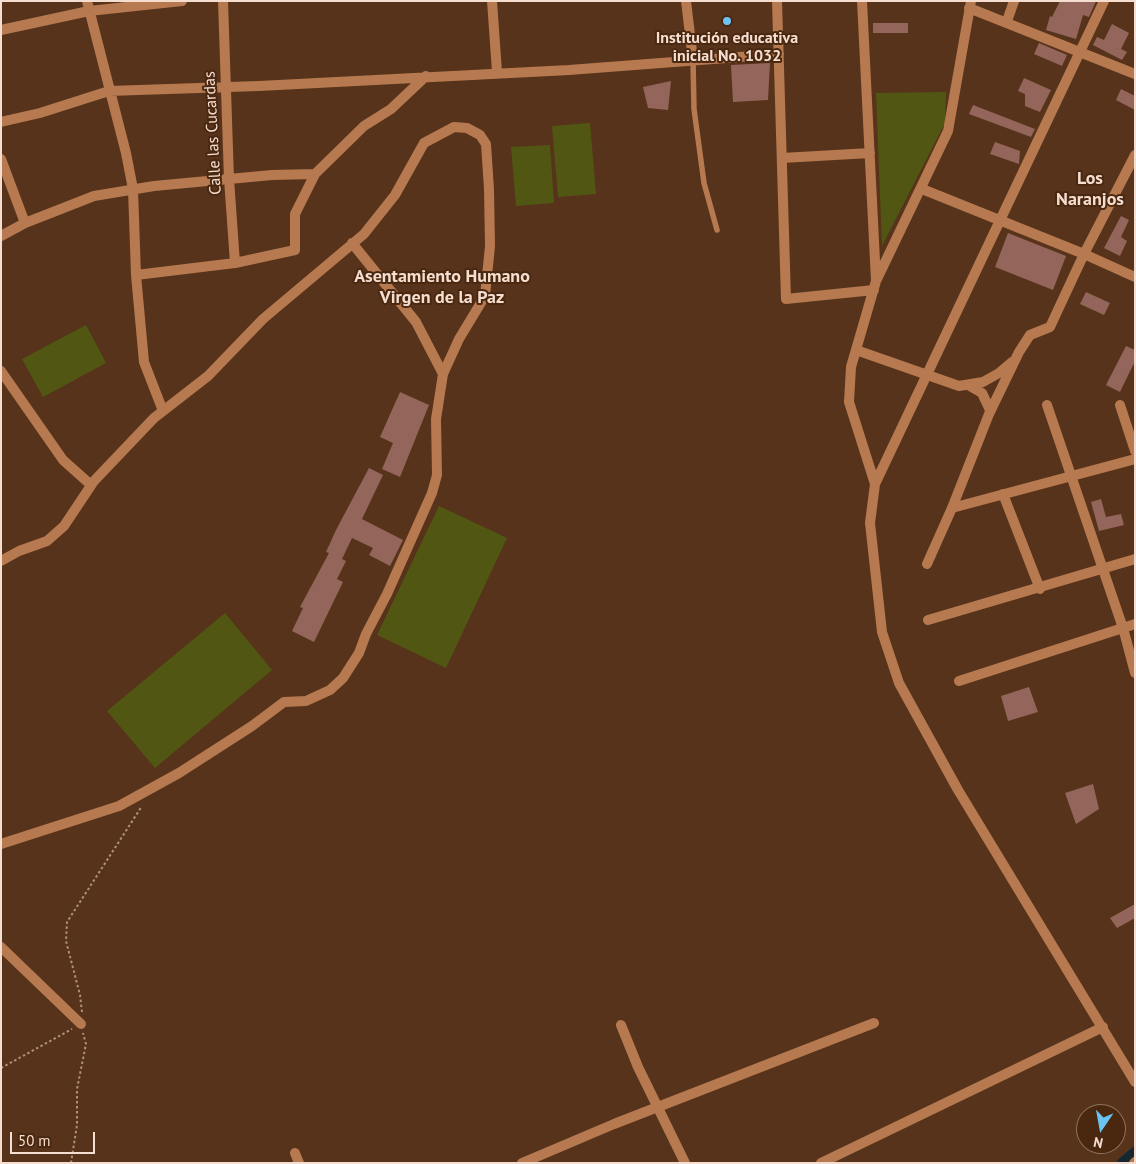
<!DOCTYPE html>
<html>
<head>
<meta charset="utf-8">
<style>
  body { margin:0 }
  #map { position:relative; width:1136px; height:1164px; overflow:hidden; background:#56331a; font-family:"PT Sans",sans-serif }
  canvas { display:block }
  .frame { position:absolute; inset:0; border:2px solid #f5ded0; pointer-events:none }
  .north { position:absolute; left:1076px; top:1104px; width:50px; height:50px; box-sizing:border-box; background:#4a2810; border:1px solid #8e715d; border-radius:50%; rotate:192deg; font-size:14px; font-weight:700; line-height:20px; text-align:center; color:#f5ded0 }
  .north::after { content:''; display:block; margin:auto; width:18px; height:22px; background:#6bc3f2; clip-path:polygon(50% 0,100% 100%,50% 72%,0 100%) }
  .scale { position:absolute; left:10px; top:1132px; width:85px; height:22px; box-sizing:border-box; border:2px solid #f5ded0; border-top:0; padding-left:6px; font-size:15px; line-height:18px; white-space:nowrap; color:#f5ded0; -webkit-text-stroke:4px #4a2810; paint-order:stroke }
</style>
</head>
<body>
<div id="map">
<canvas width="1136" height="1164"></canvas>
<div class="frame"></div>
<div class="north">N</div>
<div class="scale">50 m</div>
</div>
<script>
const ctx = document.querySelector('canvas').getContext('2d');
ctx.lineJoin = 'round';
function fill(path, color) { ctx.fillStyle = color; ctx.fill(path, 'evenodd'); }
const shape = rows => new Path2D(rows.map(r => 'M' + r).join(''));
function trace(path, color, width, dash) { ctx.strokeStyle = color; ctx.lineWidth = width; ctx.lineCap = dash ? 'butt' : 'round'; ctx.setLineDash(dash || []); ctx.stroke(path); }
function label(font, color, halo, rows, align = 'center') {
  ctx.font = font + ' "PT Sans",sans-serif'; ctx.lineWidth = 4; ctx.setLineDash([]); ctx.textBaseline = 'middle'; ctx.strokeStyle = halo; ctx.fillStyle = color; for (const [text, x, y, turn = 0] of rows) {
    ctx.save(); ctx.translate(x, y); ctx.rotate((+turn || 0) * Math.PI / 180); ctx.textAlign = isNaN(turn) ? turn : align; if (halo) ctx.strokeText(text, 0, 0); ctx.fillText(text, 0, 0); ctx.restore();
  }
}
const green = shape([
  [946,92,945,123,882,246,876,93],
  [590,123,596,194,558,197,552,126],
  [550,145,554,203,516,206,511,147],
  [86,325,106,363,43,397,22,359],
  [439,506,507,538,446,668,377,635],
  [225,613,272,670,155,768,107,711]
]);
const canal = shape([
  [1123,1163,1135,1153]
]);
const building = shape([
  [1060,1,1096,1,1089,17,1083,15,1076,39,1046,30,1050,16,1052,17],
  [873,23,908,23,908,33,873,33],
  [1112,24,1129,33,1121,49,1127,52,1122,60,1093,45,1097,37,1104,40],
  [1039,43,1067,55,1062,66,1034,54],
  [770,63,768,100,733,102,731,65],
  [1024,78,1051,90,1040,112,1025,106,1025,94,1018,91],
  [671,81,668,110,648,108,643,87],
  [1121,89,1135,96,1135,110,1116,100],
  [973,105,1035,129,1031,137,969,114],
  [995,142,1020,151,1019,164,990,154],
  [1121,216,1129,220,1121,237,1127,241,1120,256,1104,248],
  [1008,233,1066,256,1053,290,995,267],
  [1086,292,1110,303,1104,315,1080,304],
  [1126,346,1135,350,1135,361,1120,392,1106,385],
  [400,392,429,405,400,477,382,469,393,443,380,437],
  [369,468,383,475,362,519,403,540,390,566,369,555,373,548,352,538,342,559,346,561,337,579,343,582,314,642,292,631,303,608,300,607,329,553,326,552,336,530],
  [1101,499,1106,517,1121,514,1124,525,1099,531,1091,502],
  [1029,687,1038,712,1008,721,1001,696],
  [1093,784,1099,809,1076,824,1065,793],
  [1135,904,1135,918,1117,928,1110,918]
]);
const path = shape([
  [82,1012,80,995,66,941,67,922,142,806],
  [1,1068,72,1029],
  [71,1163,77,1125,77,1089,86,1044,83,1033]
]);
const service = shape([
  [693,60,694,109,704,183,717,230]
]);
const minor = shape([
  [87,1,126,153,133,189,136,275,144,362,163,411],
  [223,1,229,179,235,263],
  [492,1,497,72],
  [686,1,693,60],
  [777,1,786,299,874,290],
  [862,1,876,281,851,367,849,402,875,484],
  [1104,1,875,484,870,523,882,632,899,683,958,790,1135,1082],
  [969,8,1135,74],
  [1007,21,1014,1],
  [1,30,89,11,182,1],
  [1,122,40,113,109,91,259,86,569,70,779,54],
  [782,158,870,153],
  [1,159,25,223],
  [922,189,1084,254,1135,277],
  [1,236,25,223,94,196,154,186,272,175,315,174],
  [352,243,416,322,443,374],
  [136,275,235,263,295,250,295,214,315,174,364,126,391,109,426,76],
  [877,279,948,131,971,1],
  [856,350,959,386,983,382,999,373,1012,362],
  [1,371,63,460,91,485],
  [968,385,982,393,990,410],
  [1047,405,1123,628,1135,673],
  [1120,405,1135,451],
  [1003,494,1040,589],
  [952,508,1135,459],
  [1,561,19,551,47,541,64,526,94,481,154,418,208,376,263,319,364,234,395,195,424,143,454,127,467,128,480,135,486,144,489,189,490,246,485,296,459,339,443,374,436,419,437,475,432,493,387,594,366,634,359,653,343,678,330,690,306,701,284,702,252,726,179,773,119,806,1,844],
  [927,564,952,508,989,414,1019,352,1030,335,1050,327,1084,254,1135,155],
  [928,620,1135,559],
  [959,681,1135,624],
  [1,947,81,1024],
  [621,1025,638,1067,685,1163],
  [295,1153,299,1163],
  [522,1163,614,1124,874,1023],
  [821,1163,1103,1027],
  [1134,1163,1135,1162]
]);
const markers = [
  [727,21,5,"#6bc3f2"]
];
const poiNames = [
  ["Institución educativa",727,38],
  ["inicial No. 1032",727,56]
];
const streetNames = [
  ["Calle las Cucardas",213,133,-93]
];
const neighbourhoodNames = [
  ["Los",1090,179],
  ["Naranjos",1090,200],
  ["Asentamiento Humano",442,277],
  ["Virgen de la Paz",442,298]
];
fill(green, '#515713');
trace(canal, '#152832', 12);
fill(building, '#94665b');
trace(path, '#ad917e', 2, [2.5, 2.5]);
trace(service, '#b7794f', 5.5);
trace(minor, '#b7794f', 10);
for (const [x, y, r, color] of markers) { const dot = new Path2D(); dot.arc(x, y, r, 0, 2 * Math.PI); ctx.fillStyle = color; ctx.fill(dot); trace(dot, '#4a2810', 2); }
label('bold 16px', '#f5ded0', '#4a2810', poiNames);
label('16px', '#f5ded0', '#4a2810', streetNames);
label('bold 18px', '#f5ded0', '#4a2810', neighbourhoodNames);
</script>
</body>
</html>
